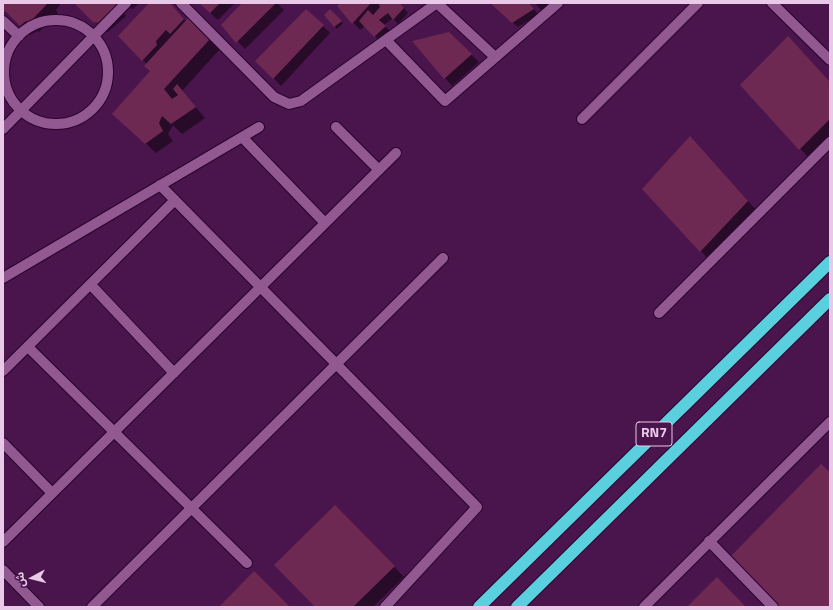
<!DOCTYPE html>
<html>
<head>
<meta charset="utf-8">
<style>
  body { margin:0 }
  #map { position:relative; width:833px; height:610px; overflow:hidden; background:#49154c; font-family:"Titillium Web","Noto Sans Arabic",sans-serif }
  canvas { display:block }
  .frame { position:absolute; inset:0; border:4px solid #e8c9e8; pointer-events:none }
  .north { position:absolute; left:12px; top:558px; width:40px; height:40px; -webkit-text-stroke:3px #49154c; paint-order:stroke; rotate:263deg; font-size:11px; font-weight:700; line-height:16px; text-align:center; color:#e8c9e8 }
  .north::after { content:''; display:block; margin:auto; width:14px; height:18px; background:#e8c9e8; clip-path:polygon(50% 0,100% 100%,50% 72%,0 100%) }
</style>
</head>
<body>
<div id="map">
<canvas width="833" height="610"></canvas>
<div class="frame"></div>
<div class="north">ش</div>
</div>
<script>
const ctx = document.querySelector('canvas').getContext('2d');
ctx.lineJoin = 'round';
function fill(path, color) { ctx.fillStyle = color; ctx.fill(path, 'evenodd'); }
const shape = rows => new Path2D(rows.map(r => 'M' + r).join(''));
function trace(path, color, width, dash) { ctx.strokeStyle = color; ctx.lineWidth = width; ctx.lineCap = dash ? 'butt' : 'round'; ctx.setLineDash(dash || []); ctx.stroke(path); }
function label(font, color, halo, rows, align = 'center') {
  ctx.font = font + ' "Titillium Web",sans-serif'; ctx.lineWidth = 3.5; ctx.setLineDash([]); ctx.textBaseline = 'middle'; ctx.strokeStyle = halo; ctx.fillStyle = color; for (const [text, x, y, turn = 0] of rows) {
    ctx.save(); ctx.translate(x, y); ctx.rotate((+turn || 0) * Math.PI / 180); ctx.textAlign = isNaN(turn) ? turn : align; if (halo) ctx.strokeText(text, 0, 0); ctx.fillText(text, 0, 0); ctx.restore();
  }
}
const shadow = shape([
  [3,3,59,3,60,5,56,10,58,13,39,32,37,31,30,35,3,10],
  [76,3,139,3,133,9,130,8,124,13,126,16,108,32,104,31],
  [151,3,169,3,186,21,190,18,220,49,182,91,205,118,182,134,173,125,168,134,173,141,156,153,124,123,151,72,147,64,119,36],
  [199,3,235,3,218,20],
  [244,3,277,3,284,10,245,49,222,25],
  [341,3,400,3,408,13,398,24,393,18,384,25,390,31,380,41,365,26,360,30,338,6],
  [491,3,528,3,538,14,518,27],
  [535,3,550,3,542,11],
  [330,10,343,23,337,29,325,15],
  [323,26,330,33,281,86,257,61],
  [448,33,479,62,452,86,413,41],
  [830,82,830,139,810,159,742,85],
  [690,137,757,211,710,261,701,251],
  [335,506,404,577,373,607,316,607]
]);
const building = shape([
  [3,3,48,3,29,23,26,21,20,26,6,12,3,11],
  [74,3,115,3,117,6,98,23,93,22],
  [149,3,170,3,184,19,170,34,166,30,156,41,157,45,142,61,118,36],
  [199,3,220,3,210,13],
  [242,3,276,3,236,43,221,25],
  [340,3,371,3,352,24,337,6],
  [378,3,400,3,404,8,393,20,388,13,379,20,386,26,374,37,359,21,368,10,373,15,380,7],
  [490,3,529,3,534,9,512,23],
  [306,9,324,25,273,79,255,61],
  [330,9,342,21,334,27,324,15],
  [190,16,211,38,164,89,172,99,178,95,173,89,177,84,196,107,171,124,162,116,159,123,163,131,145,144,112,114,150,71,144,66],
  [449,32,472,54,444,79,412,41],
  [788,36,830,82,830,119,799,150,740,85],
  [690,136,748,201,700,252,642,189],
  [821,464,830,472,830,607,779,607,729,558],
  [335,505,395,566,353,607,315,607,274,565],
  [254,571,290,607,219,607],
  [717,577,746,607,687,607]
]);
const minor = shape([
  [181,3,274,97,289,104,301,101,437,3],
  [437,3,495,57],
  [772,3,830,60],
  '4 72a52 52 0 1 1 104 0a52 52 0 1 1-104 0Z',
  [3,21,19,36],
  [386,40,445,101,558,3],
  [582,119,698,3],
  [336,127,379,170],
  [3,129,126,3],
  [242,137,325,223],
  [160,185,477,507,385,607],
  [3,278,259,127],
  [91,285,174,373],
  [659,313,830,142],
  [28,347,247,563],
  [3,371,175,200],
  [3,443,52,493],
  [709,541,773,607],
  [3,542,396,153],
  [3,570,39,607],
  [92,607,443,258],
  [644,607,830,422]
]);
const highway = shape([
  [479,607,830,262],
  [517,607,830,299]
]);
const shields = [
  [654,434,36]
];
const shieldNames = [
  ["RN7",654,434]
];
fill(shadow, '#0007');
fill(building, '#6e2952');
trace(minor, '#2a032c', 12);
trace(highway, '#2a032c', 14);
trace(minor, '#915892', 10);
trace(highway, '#5acfdd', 12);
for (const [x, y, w] of shields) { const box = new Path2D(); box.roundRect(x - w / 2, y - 12, w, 24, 3); ctx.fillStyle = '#49154c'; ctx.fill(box); trace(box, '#e8c9e8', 1); }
label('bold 14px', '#e8c9e8', null, shieldNames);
</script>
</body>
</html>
